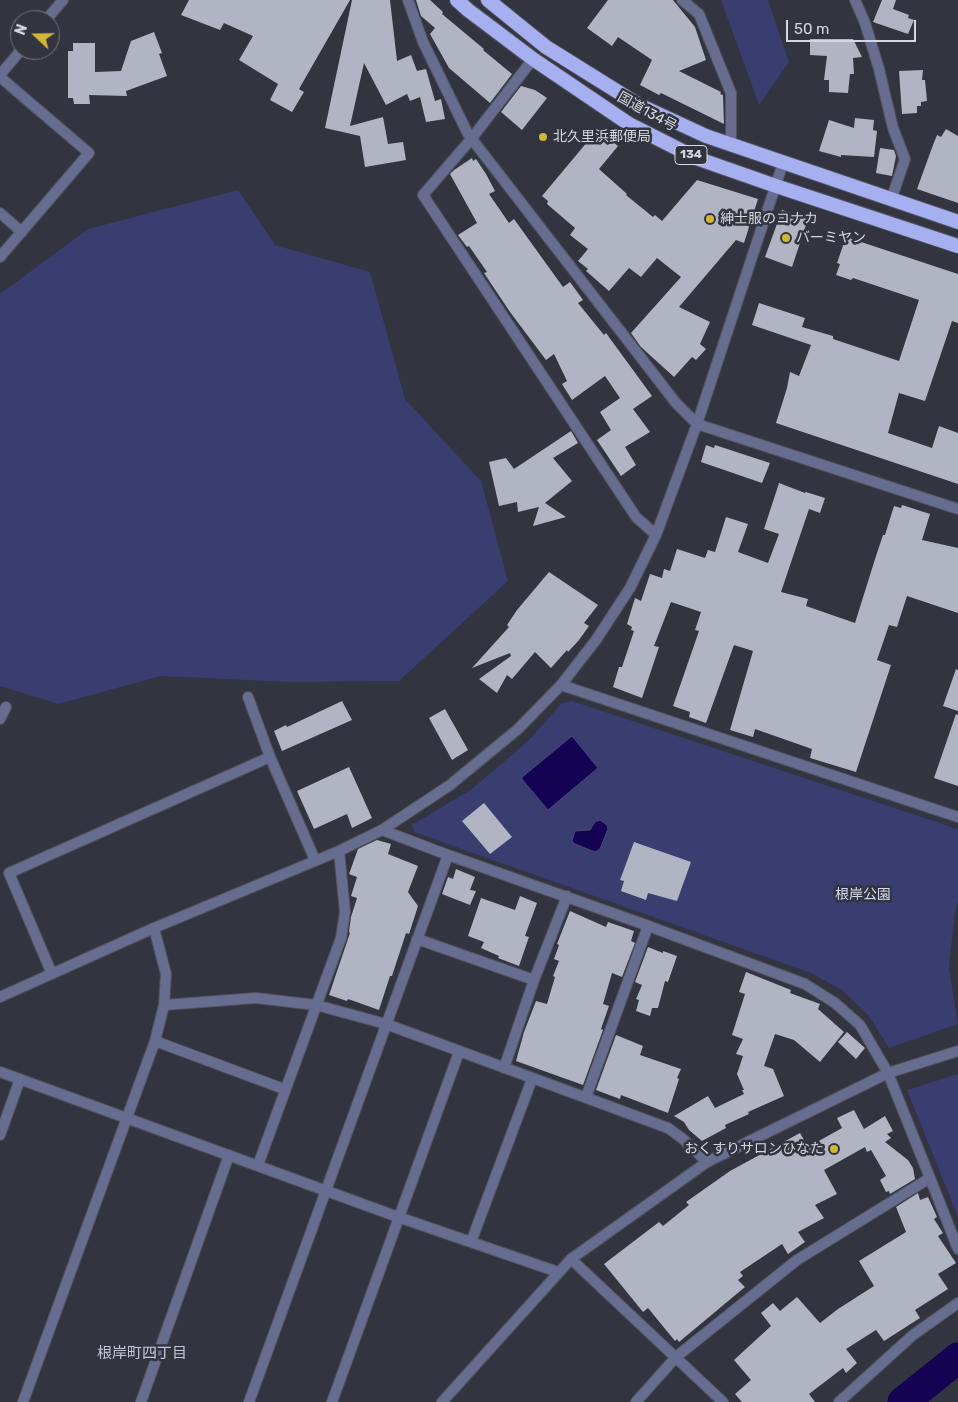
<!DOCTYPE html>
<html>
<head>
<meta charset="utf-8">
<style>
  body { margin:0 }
  #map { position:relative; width:958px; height:1402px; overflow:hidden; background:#32343f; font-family:Rubik,sans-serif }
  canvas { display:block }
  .north { position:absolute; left:10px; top:10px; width:50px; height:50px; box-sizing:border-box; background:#32343f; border:1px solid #74767f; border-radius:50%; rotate:291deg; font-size:14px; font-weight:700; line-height:20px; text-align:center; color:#d6d8df }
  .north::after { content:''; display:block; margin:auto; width:18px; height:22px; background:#d0b736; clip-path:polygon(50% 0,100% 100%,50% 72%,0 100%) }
  .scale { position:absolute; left:786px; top:20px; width:130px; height:22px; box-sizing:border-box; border:2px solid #d6d8df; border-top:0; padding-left:6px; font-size:15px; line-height:18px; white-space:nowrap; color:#d6d8df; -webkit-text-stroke:4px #32343f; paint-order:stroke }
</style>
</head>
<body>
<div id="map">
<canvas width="958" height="1402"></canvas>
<div class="north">N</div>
<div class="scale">50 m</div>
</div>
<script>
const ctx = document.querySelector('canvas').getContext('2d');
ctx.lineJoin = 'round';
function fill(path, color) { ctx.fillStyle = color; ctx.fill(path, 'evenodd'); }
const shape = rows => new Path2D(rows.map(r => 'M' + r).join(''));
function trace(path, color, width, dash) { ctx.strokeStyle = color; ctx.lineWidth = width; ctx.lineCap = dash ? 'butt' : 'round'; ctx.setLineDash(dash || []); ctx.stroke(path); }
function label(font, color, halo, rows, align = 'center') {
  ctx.font = font + ' Rubik,"Noto Sans JP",sans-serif'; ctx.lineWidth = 5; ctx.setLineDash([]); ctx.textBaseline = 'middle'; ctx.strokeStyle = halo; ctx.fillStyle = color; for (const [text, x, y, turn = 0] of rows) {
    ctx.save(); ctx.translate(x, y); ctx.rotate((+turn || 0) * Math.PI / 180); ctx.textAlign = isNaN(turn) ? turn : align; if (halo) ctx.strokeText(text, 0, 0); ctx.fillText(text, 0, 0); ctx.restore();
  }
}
const green = shape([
  [721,0,768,0,789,62,759,105],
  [238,190,275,245,370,272,405,399,481,481,508,581,399,681,291,682,161,676,58,704,0,686,0,294,88,229],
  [572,701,958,829,958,901,955,912,949,968,958,1024,889,1048,869,1016,842,990,811,973,414,832,412,825,472,789,528,741,562,703],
  [958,1074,958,1217,907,1090]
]);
const water = shape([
  [572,736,598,768,548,810,521,778,572,736],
  [600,820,607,825,608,829,600,849,595,852,575,844,572,841,575,831,590,830,595,822,600,820]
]);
const river = shape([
  [903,1402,958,1358]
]);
const building = shape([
  [189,0,350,0,299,89,304,92,292,112,270,100,278,84,239,60,253,36,224,23,220,30,181,15],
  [352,0,390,0,397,61,411,55,417,71,426,69,435,101,441,99,445,119,426,122,420,97,410,101,407,94,386,105,364,63,350,126,383,117,388,144,403,142,406,160,365,167,360,136,325,128],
  [416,0,430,0,443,12,442,14,484,49,483,50,512,74,490,103,449,68,430,34,435,28,421,16],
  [608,0,673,0,695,27,706,60,679,71,721,92,720,94,723,95,724,124,661,93,659,95,640,85,652,60,618,37,612,46,587,28],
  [882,0,896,0,893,9,909,15,908,18,914,20,908,34,873,22],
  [154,32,162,53,159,54,167,76,126,91,127,96,89,95,90,104,74,104,73,98,68,98,68,51,73,51,73,43,95,43,95,72,121,71,131,41],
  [810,39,853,39,862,57,853,58,854,74,850,74,848,93,829,92,829,80,824,80,827,56,810,55],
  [923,70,922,80,925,80,927,101,921,102,921,106,917,106,917,113,902,114,899,71],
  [521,86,535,90,547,98,522,130,501,112],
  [855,118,874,120,873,130,877,131,874,157,841,155,841,157,819,151,829,120,854,128],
  [598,129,618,146,599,169,627,194,626,195,653,217,655,215,662,221,697,180,758,199,744,243,736,240,679,307,710,322,700,344,706,349,696,360,692,357,674,377,641,347,631,333,681,277,657,258,641,277,629,268,609,291,586,271,588,269,578,261,588,249,570,235,575,228,547,204,548,201,542,196],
  [946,129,958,136,958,203,917,189,933,145,937,135,941,137],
  [880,148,894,150,896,156,892,176,876,173],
  [472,158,473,161,476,159,486,174,495,191,489,194,509,223,514,219,563,287,570,282,583,300,578,303,604,335,606,333,652,396,633,409,650,432,625,447,636,465,621,476,597,440,611,430,600,412,620,398,605,376,572,400,562,384,567,381,554,354,546,360,510,312,484,273,487,272,469,246,467,247,458,235,477,223,450,174,454,170],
  [782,210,808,219,792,267,765,257],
  [846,237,958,274,958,323,952,321,925,401,899,393,888,433,932,448,939,426,958,433,958,484,776,423,787,388,790,372,799,376,811,345,752,325,759,303,805,318,802,327,833,336,833,339,899,361,919,300,853,278,851,280,836,275,840,264,837,263],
  [571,431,578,443,553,458,572,481,545,503,566,517,533,526,539,507,518,512,517,502,499,506,489,462,506,458,514,469],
  [706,445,714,448,715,445,770,463,762,483,701,462],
  [779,483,805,493,806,492,825,498,820,513,809,509,781,592,808,599,806,606,855,623,876,556,883,535,885,535,894,506,901,508,902,505,930,514,922,540,958,548,958,613,907,596,897,627,889,625,877,660,891,665,856,772,810,758,812,749,755,729,753,737,730,730,753,651,734,645,706,723,689,717,690,712,673,706,699,631,695,630,701,612,671,602,654,646,659,647,642,698,613,687,619,667,622,667,634,631,631,630,632,627,627,624,635,598,641,601,650,574,662,578,664,569,670,571,677,549,705,558,708,550,715,552,726,517,748,524,738,552,768,563,779,534,764,529],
  [549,572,598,605,584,623,589,626,579,640,568,652,567,650,551,668,535,652,512,679,507,675,497,693,479,679,511,656,510,653,472,668,509,627,507,625,517,610],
  [956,669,958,670,958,711,943,706],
  [342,701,352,720,282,751,274,731,286,725,287,727],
  [445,709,468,750,452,760,429,718],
  [956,714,958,715,958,786,934,778],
  [349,767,372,818,352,828,347,814,314,829,297,791],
  [484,803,512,837,490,854,462,821],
  [377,840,391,844,388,854,418,866,408,892,418,906,409,934,406,933,392,976,390,976,379,1010,348,999,347,1001,329,995,350,933,349,932,351,917,357,898,351,896,357,877,349,874,358,849],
  [634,842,691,862,677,901,648,893,646,900,621,891,624,881,620,880],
  [456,869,475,877,470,890,476,891,470,905,442,894,448,877,453,879],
  [520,896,537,903,525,936,529,937,519,966,498,958,499,956,481,948,484,942,468,936,481,898,515,910],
  [570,911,606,927,608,922,634,931,631,941,635,943,622,977,612,973,603,1004,609,1006,601,1029,603,1030,583,1085,516,1061,524,1032,536,1001,547,1004,555,977,553,976,559,961,554,959,559,945,557,944],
  [648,947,663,953,663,951,677,956,668,982,665,981,658,1008,652,1008,650,1016,636,1011,639,1000,636,999,642,985,635,982],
  [746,972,791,990,790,993,820,1004,818,1009,844,1032,820,1062,794,1040,775,1034,764,1066,773,1069,784,1096,748,1112,749,1114,725,1125,726,1128,702,1141,689,1130,684,1122,674,1116,708,1096,715,1108,744,1094,742,1090,744,1090,737,1074,743,1056,736,1054,743,1039,732,1035,745,994,739,992],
  [847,1032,865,1048,856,1059,838,1042],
  [616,1035,643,1046,640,1055,681,1069,677,1078,679,1079,668,1113,621,1095,620,1099,596,1090],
  [854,1110,864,1129,885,1116,893,1131,887,1134,891,1138,885,1142,908,1160,913,1168,915,1179,890,1194,889,1191,886,1192,880,1180,886,1176,871,1150,867,1152,865,1147,824,1170,837,1194,815,1205,824,1218,798,1232,805,1242,788,1254,782,1244,740,1272,743,1276,738,1280,745,1287,679,1342,677,1339,675,1341,648,1308,643,1312,604,1264,659,1222,663,1226,689,1205,686,1202,730,1171,800,1133,808,1147,842,1128,837,1118],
  [918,1193,920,1200,928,1197,937,1217,934,1219,943,1233,938,1236,956,1263,938,1274,948,1289,915,1310,920,1318,884,1341,876,1330,846,1349,857,1363,846,1373,843,1368,809,1394,815,1402,742,1402,735,1394,751,1380,734,1360,771,1326,761,1313,773,1303,780,1311,797,1297,820,1323,838,1309,874,1286,859,1261,906,1232,896,1207]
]);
const minor = shape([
  [408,0,423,42,468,134,676,403,697,424,958,509],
  [682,0,699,14,731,93,731,144],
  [855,0,865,23,879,69,893,128,905,159,891,200],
  [46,20,63,0],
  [533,59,472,138,423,195,636,517,656,535],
  [0,75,21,50],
  [0,77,89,153,0,257],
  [0,213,22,232],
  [561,685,958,817],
  [248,697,270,757],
  [0,719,6,707],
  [448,855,643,924,805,984,835,1003,860,1025,888,1073,930,1178],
  [417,939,534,980],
  [52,974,9,873,270,757,315,860],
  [164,1005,256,998,316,1005,386,1024,668,1128,683,1139,707,1162],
  [155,1041,284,1089],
  [504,1068,534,980,567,896],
  [0,1072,398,1217,558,1272],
  [586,1097,648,926],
  [0,1135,20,1079],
  [258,1165,341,938,345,912,339,851],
  [471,1242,532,1079],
  [571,1259,723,1402],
  [23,1402,155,1041,164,1005,166,974,154,928],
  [141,1402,229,1155],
  [249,1402,448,855,382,830],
  [332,1402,459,1052],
  [636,1402,676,1357,797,1260,930,1178,958,1249],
  [839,1402,913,1335,958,1303]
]);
const tertiary = shape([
  [0,997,154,928,339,851,382,830,450,785,518,729,561,685,596,640,630,588,656,535,697,424,783,163],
  [442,1402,571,1259,707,1162,888,1073,958,1051]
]);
const trunk = shape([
  [457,0,468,10,533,59,629,124,696,158,776,186,958,246],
  [488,0,546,47,639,105,706,136,958,222]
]);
const markers = [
  [543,137,5,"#d0b736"],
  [710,219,5,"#d0b736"],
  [786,238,5,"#d0b736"],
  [834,1149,5,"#d0b736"]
];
const shields = [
  [691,155,32]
];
const shieldNames = [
  ["134",691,155]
];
const streetNames = [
  ["国道134号",647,112,29]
];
const poiNames = [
  ["北久里浜郵便局",553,137],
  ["紳士服のコナカ",720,219],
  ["バーミヤン",796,238],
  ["おくすりサロンひなた",824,1149,"right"]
];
const parkNames = [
  ["根岸公園",863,895]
];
const neighbourhoodNames = [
  ["根岸町四丁目",142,1354]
];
fill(green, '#393d70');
fill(water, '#130352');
trace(water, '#4e437c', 1);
trace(river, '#130352', 31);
fill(building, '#b1b4c2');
trace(minor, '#50525c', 12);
trace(tertiary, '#50525c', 12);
trace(trunk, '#50525c', 16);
trace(minor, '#676d91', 10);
trace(tertiary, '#676d91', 10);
trace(trunk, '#a6aff0', 14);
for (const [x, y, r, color] of markers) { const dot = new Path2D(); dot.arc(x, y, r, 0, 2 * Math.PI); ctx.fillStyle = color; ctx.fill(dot); trace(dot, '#32343f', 2); }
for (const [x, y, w] of shields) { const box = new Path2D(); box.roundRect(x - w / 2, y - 9.5, w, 19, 4); ctx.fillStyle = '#32343f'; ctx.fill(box); trace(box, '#d6d8df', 1); }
label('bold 12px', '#d6d8df', null, shieldNames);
label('14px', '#d6d8df', '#32343f', streetNames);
label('14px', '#d6d8df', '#32343f', poiNames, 'left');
label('14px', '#d8dcf3', '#32343f', parkNames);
label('15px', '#c3c6d5', '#32343f', neighbourhoodNames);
</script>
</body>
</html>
